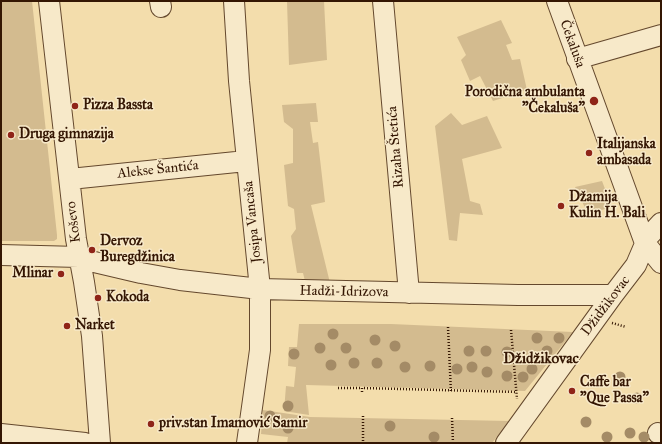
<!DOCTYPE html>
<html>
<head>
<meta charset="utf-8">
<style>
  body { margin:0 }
  #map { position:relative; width:662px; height:444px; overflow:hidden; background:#f3ddac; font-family:"IM FELL Great Primer",serif }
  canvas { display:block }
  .frame { position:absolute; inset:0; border:2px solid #341603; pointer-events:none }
</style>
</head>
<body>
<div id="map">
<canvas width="662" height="444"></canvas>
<div class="frame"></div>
</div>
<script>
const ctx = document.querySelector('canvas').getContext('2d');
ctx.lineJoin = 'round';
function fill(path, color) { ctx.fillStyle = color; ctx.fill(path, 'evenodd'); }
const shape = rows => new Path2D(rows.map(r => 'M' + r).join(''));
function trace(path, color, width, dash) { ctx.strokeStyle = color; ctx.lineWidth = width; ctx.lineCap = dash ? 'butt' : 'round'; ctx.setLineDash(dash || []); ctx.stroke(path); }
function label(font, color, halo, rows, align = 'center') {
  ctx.font = font + ' "IM FELL Great Primer",serif'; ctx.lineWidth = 3; ctx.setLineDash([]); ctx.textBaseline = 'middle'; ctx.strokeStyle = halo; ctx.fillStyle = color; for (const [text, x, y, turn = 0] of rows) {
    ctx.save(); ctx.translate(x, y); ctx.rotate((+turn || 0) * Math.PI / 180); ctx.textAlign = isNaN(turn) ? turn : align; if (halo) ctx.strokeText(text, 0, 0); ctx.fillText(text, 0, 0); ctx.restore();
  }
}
const green = shape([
  [1,1,32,1,57,235,57,239,54,241,1,241],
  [287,1,324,1,327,60,289,65],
  [501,20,512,43,506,45,512,60,520,59,527,90,493,101,480,76,470,81,461,60,466,55,457,37],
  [316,103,318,122,310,122,313,143,318,142,325,202,311,205,331,287,306,285,303,273,297,273,291,236,296,229,294,209,288,206,284,165,293,163,293,129,284,122,282,105],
  [451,113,462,125,487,116,502,148,462,159,470,201,480,204,483,215,460,213,457,241,449,240,435,126],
  [602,181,612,207,588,214,575,187],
  [299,324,391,324,573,332,525,391,306,385,309,415,284,411,286,386,294,387,296,367,288,366,289,347,297,347],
  [263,410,310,417,510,421,492,443,287,443,288,437,261,434]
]);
const path = shape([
  [612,323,626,327],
  [448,327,451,393],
  [511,330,517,399],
  [338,388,362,388],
  [362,392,362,388,517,392],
  [363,416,363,443],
  [452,418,453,443]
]);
const minor = shape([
  [49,1,76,239,84,282,92,336,100,443],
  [160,1,161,7],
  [234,1,239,81,260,289,260,350,247,443],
  [383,1,409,293],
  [557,1,645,243,661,263],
  [577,59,661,35],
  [70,179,246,161],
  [1,255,79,257,90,261,141,273,180,280,260,289,518,295,613,295],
  [658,433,661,434],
  [1,434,85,443],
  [506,443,613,295,636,265,648,237,661,223]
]);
const trees = [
  [333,334],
  [537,338],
  [559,338],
  [375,340],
  [395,346],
  [320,348],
  [346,348],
  [469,351],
  [486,351],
  [547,351],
  [507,352],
  [294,354],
  [354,363],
  [377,363],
  [331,365],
  [430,366],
  [405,367],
  [472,367],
  [457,369],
  [532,369],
  [487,372],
  [507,376],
  [523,377],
  [620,377],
  [637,398],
  [288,406],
  [270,416],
  [586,422],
  [390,426],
  [288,428],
  [630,433],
  [434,437],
  [607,437],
  [644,437]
];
const markers = [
  [594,101,5,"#8f2418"],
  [75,106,4,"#8f2418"],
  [11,135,4,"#8f2418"],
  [589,153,4,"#8f2418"],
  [561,206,4,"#8f2418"],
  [92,250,4,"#8f2418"],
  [61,274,4,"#8f2418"],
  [98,298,4,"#8f2418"],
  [67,326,4,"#8f2418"],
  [572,391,4,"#8f2418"],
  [151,424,4,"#8f2418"]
];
const streetNames = [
  ["Čekaluša",572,44,70],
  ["Rizaha Štetića",396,147,-95],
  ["Alekse Šantića",158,170,-6],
  ["Koševo",74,222,-97],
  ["Josipa Vancaša",253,222,-96],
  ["Hadži-Idrizova",344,292,1],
  ["Džidžikovac",606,306,-53]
];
const poiNames = [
  ["Porodična ambulanta",585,93,"right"],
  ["\"Čekaluša\"",585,109,"right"],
  ["Pizza Bassta",83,106],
  ["Druga gimnazija",19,135],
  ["Italijanska",597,145],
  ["ambasada",597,161],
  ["Džamija",569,198],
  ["Kulin H. Bali",569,214],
  ["Dervoz",100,242],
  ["Buregdžinica",100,258],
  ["Mlinar",53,274,"right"],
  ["Kokoda",106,298],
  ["Narket",75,326],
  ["Caffe bar",580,383],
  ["\"Que Passa\"",580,399],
  ["priv.stan Imamović Samir",159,424]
];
const neighbourhoodNames = [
  ["Džidžikovac",541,359]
];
fill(green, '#d3bb8f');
trace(minor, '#64482d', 22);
trace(path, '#341603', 2.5, [1, 2]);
trace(minor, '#f7e9c9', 20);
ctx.fillStyle = '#a48b66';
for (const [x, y] of trees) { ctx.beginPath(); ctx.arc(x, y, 5.5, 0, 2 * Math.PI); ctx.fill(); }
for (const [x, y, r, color] of markers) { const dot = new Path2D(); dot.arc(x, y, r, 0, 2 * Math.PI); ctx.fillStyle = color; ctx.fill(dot); trace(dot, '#f7e9c9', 1.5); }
label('14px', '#341603', '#f7e9c9', streetNames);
label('bold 14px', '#341603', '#f7e9c9', poiNames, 'left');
label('bold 15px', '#341603', '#f7e9c9', neighbourhoodNames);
</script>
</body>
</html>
